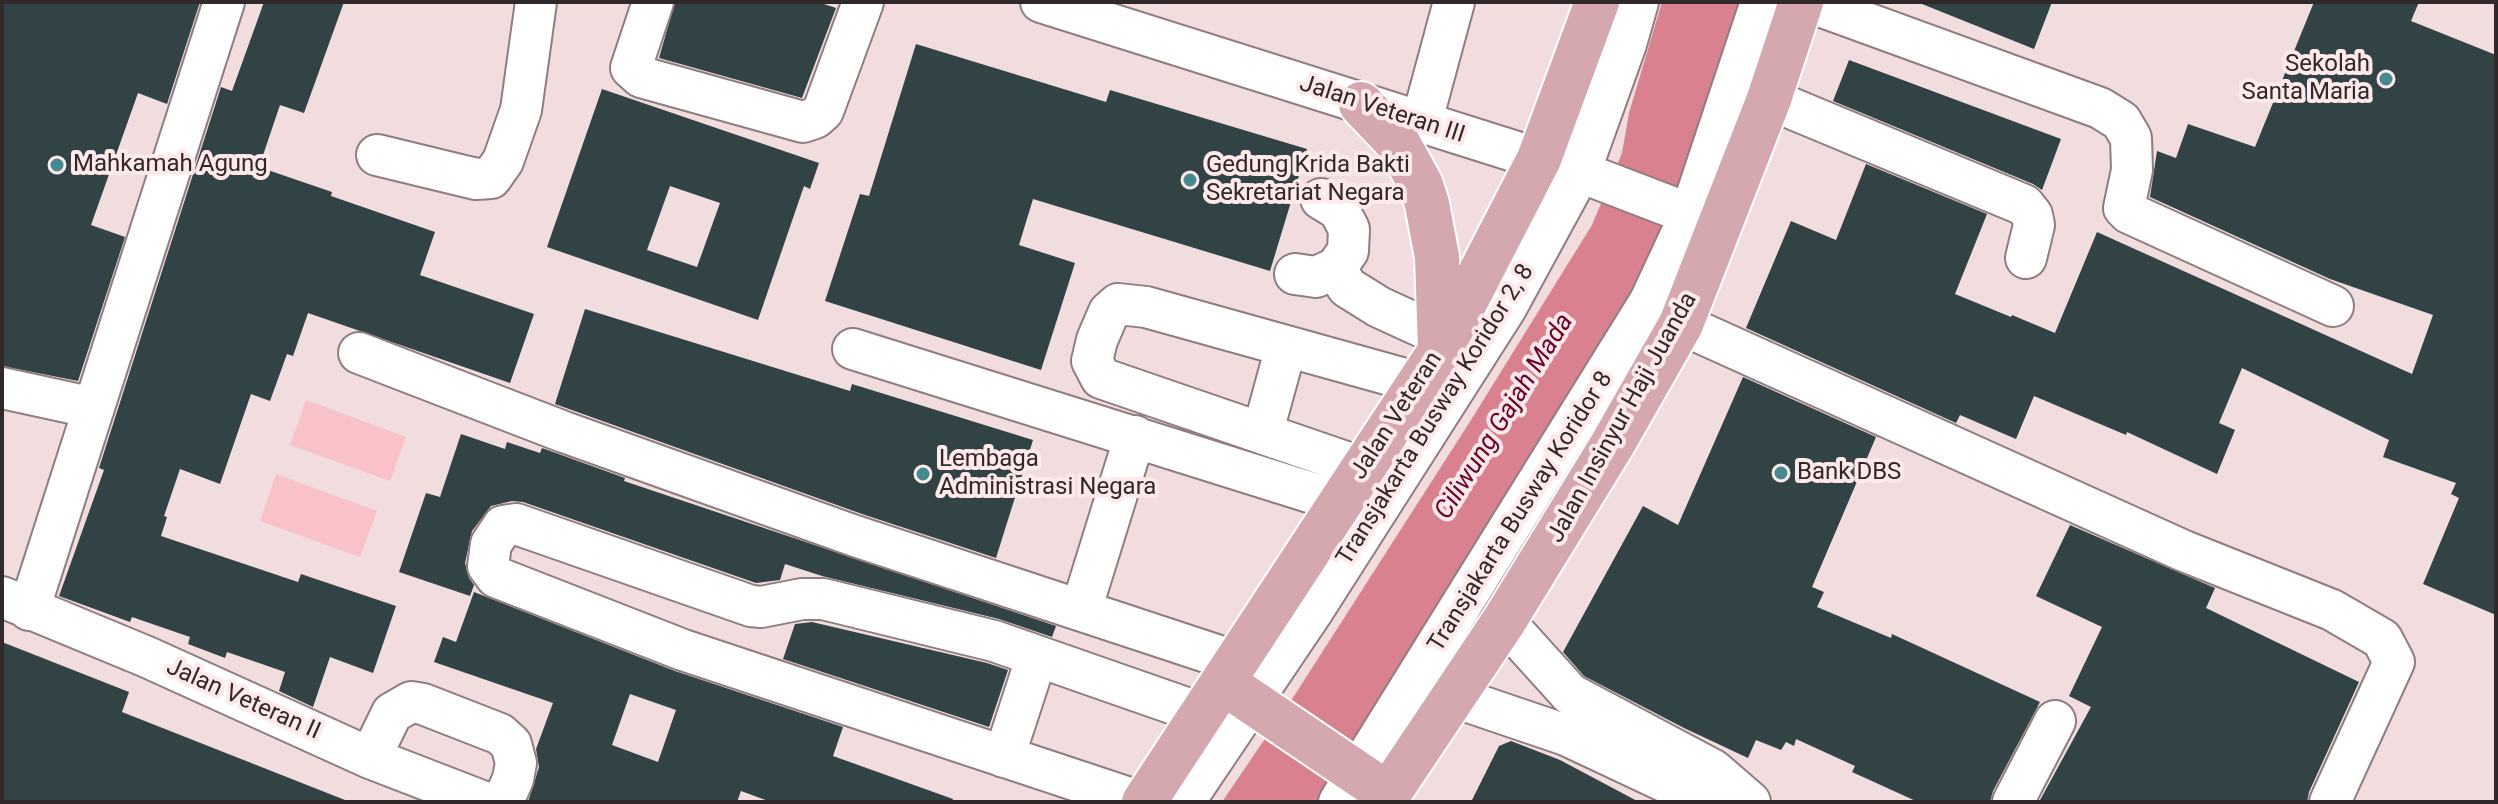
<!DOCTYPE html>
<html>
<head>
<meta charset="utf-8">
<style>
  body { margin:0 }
  #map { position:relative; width:2498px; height:804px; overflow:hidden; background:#f1dcde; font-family:Roboto,sans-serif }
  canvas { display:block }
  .frame { position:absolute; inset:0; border:4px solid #302829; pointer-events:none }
</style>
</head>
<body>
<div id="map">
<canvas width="2498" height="804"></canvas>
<div class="frame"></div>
</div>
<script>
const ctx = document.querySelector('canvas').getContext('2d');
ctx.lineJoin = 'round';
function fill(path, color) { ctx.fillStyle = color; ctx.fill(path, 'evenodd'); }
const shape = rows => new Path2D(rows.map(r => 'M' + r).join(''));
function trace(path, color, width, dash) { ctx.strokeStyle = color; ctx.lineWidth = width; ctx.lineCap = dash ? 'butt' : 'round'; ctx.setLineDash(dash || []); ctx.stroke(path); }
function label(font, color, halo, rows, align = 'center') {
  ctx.font = font + ' Roboto,sans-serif'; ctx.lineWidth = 8; ctx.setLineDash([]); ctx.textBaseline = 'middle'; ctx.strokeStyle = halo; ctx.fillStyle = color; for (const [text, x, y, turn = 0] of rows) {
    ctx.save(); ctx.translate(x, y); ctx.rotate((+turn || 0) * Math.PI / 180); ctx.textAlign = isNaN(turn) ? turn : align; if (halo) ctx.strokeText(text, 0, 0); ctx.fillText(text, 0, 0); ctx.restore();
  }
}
const green = shape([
  [306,400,406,437,390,481,290,445],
  [276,474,377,511,360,557,260,521]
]);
const water = shape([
  [1662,2,1740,2,1687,175,1656,254,1318,802,1222,802,1296,693,1471,420,1592,225,1622,153,1629,113]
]);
const building = shape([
  [2,2,200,2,167,104,138,93,91,225,125,237,78,381,2,366],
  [264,2,344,2,304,113,280,105,259,167,332,192,331,196,435,232,420,275,534,314,510,383,308,313,293,356,287,354,270,401,251,394,220,484,180,469,164,516,167,517,161,536,298,582,301,574,396,606,373,673,330,657,313,707,279,691,285,672,227,652,225,658,188,644,190,637,132,617,130,622,59,596,104,470,99,468,221,87,232,91],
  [675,2,818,2,836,8,802,98,659,58],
  [1917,2,2052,2,2034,49],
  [2314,2,2419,2,2411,21,2496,55,2496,615,2423,584,2459,498,2451,494,2456,483,2383,457,2389,440,2242,368,2219,423,2235,430,2217,474,2127,432,2126,435,2034,396,2016,439,1960,415,1956,423,1746,328,1791,221,1836,240,1866,164,1987,214,1955,294,2011,317,2012,315,2055,333,2097,232,2412,374,2433,315,2330,279,2150,197,2157,151,2176,158,2188,124,2255,147],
  [916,44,1106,102,1110,90,1307,149,1270,271,1033,199,1019,245,1075,263,1041,370,825,301,860,194,869,196],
  [1849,60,2061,139,2042,190,2033,184,1833,101],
  [602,89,819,163,810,189,804,186,758,320,547,247],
  [670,186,720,203,697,267,647,250],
  [585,309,850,391,852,384,1033,440,996,558,862,514,555,404],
  [1743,377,1876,437,1812,587,1824,592,1817,607,1891,638,1892,634,2040,702,1993,791,1990,802,1918,802,1852,772,1855,766,1796,739,1794,746,1786,742,1781,750,1756,740,1748,758,1684,728,1584,676,1563,652,1643,506,1678,525],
  [461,434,505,449,507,442,540,453,542,448,625,478,624,481,1056,626,1052,637,999,619,822,576,785,564,780,580,756,583,523,502,512,501,491,506,472,531,465,563,469,578,474,585,470,596,399,572,426,493,440,497],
  [2070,525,2215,588,2206,608,2359,682,2309,792,2307,802,2039,802,2091,707,2069,696,2102,627,2036,596],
  [474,592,675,671,843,727,833,756,953,799,952,802,771,802,741,791,737,802,528,802,539,767,536,749,553,703,434,662,443,637,456,642],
  [630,694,676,710,658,762,612,745],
  [812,622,987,663,1008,670,989,727,783,659,795,624],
  [2,642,129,692,122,712,350,802,2,802],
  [1511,741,1560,760,1639,802,1471,802,1499,746]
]);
const minor = shape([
  [653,2,631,68,641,77,803,122,815,118,823,111,863,2],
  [1041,2,1580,172,1713,223],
  [1809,2,2100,108,2121,121,2131,138,2132,170,2124,208,2129,213,2333,306],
  [1769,99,2024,205,2032,215,2034,225,2026,258],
  [1421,124,1454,2],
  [377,155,476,179,491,178,503,161,521,110,536,2],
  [1336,268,1347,287,1379,307,1440,335],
  [1295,274,1316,277,1336,268,1348,251,1349,229,1339,210,1321,199],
  [1681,324,2184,551,2332,610,2382,639,2394,662,2330,802],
  [853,349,1341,502],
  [359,353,564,432,855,536,1237,662],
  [2,388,94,408],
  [1263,431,1286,347],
  [1363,468,1101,378,1092,361,1097,340,1109,312,1118,304,1146,307,1419,383],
  [2,597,147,657,370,758,484,802],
  [29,610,224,2],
  [1081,610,1135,436],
  [1504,621,1570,694,1713,770,1750,802],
  [1454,697,1566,735,1700,798,1717,802],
  [1004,757,1037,656],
  [370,758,392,713,411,702,423,704,500,734,511,744,516,763,513,779,503,802],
  [1141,802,683,650,496,577,488,566,491,544,503,526,516,524,751,606,761,607,802,599,823,599,994,641,1203,714],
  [1184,802,1314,609,1506,308,1580,172,1626,44,1638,2],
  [1339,802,1650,301,1690,215,1761,2],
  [2013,802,2055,721]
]);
const major = shape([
  [1361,104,1398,143,1421,185,1427,204,1437,257,1440,349],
  [1224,683,1388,794],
  [1144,802,1440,351,1539,159,1597,2],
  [1383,802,1504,621,1612,445,1681,324,1769,99,1801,2]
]);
const markers = [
  [2386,79,8,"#438b91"],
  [57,165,8,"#438b91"],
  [1190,180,8,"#438b91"],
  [1781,473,8,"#438b91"],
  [923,474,8,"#438b91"]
];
const poiNames = [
  ["Sekolah",2370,65,"right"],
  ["Santa Maria",2370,93,"right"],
  ["Mahkamah Agung",73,165],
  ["Gedung Krida Bakti",1206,166],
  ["Sekretariat Negara",1206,194],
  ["Lembaga",939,460],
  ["Administrasi Negara",939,488],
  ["Bank DBS",1797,473]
];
const streetNames = [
  ["Jalan Veteran III",1382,110,18],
  ["Transjakarta Busway Koridor 2, 8",1436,415,-58],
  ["Jalan Veteran",1397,416,-57],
  ["Jalan Insinyur Haji Juanda",1623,418,-61],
  ["Transjakarta Busway Koridor 8",1521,512,-58],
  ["Jalan Veteran II",243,700,24]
];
const waterNames = [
  ["Ciliwung Gajah Mada",1505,417,-58]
];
fill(green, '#f9c2c9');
fill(water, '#d9818f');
fill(building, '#314345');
trace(minor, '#907d7f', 44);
trace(major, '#fff', 48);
trace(minor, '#fff', 40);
trace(major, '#d5a8af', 44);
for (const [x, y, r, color] of markers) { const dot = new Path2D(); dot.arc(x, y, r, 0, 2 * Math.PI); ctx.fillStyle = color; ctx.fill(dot); trace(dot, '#ffe9eb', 3); }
label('24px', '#302829', '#ffe9eb', poiNames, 'left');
label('24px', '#302829', '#ffe9eb', streetNames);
label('italic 26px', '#6e0028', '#ffe9eb', waterNames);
</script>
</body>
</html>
